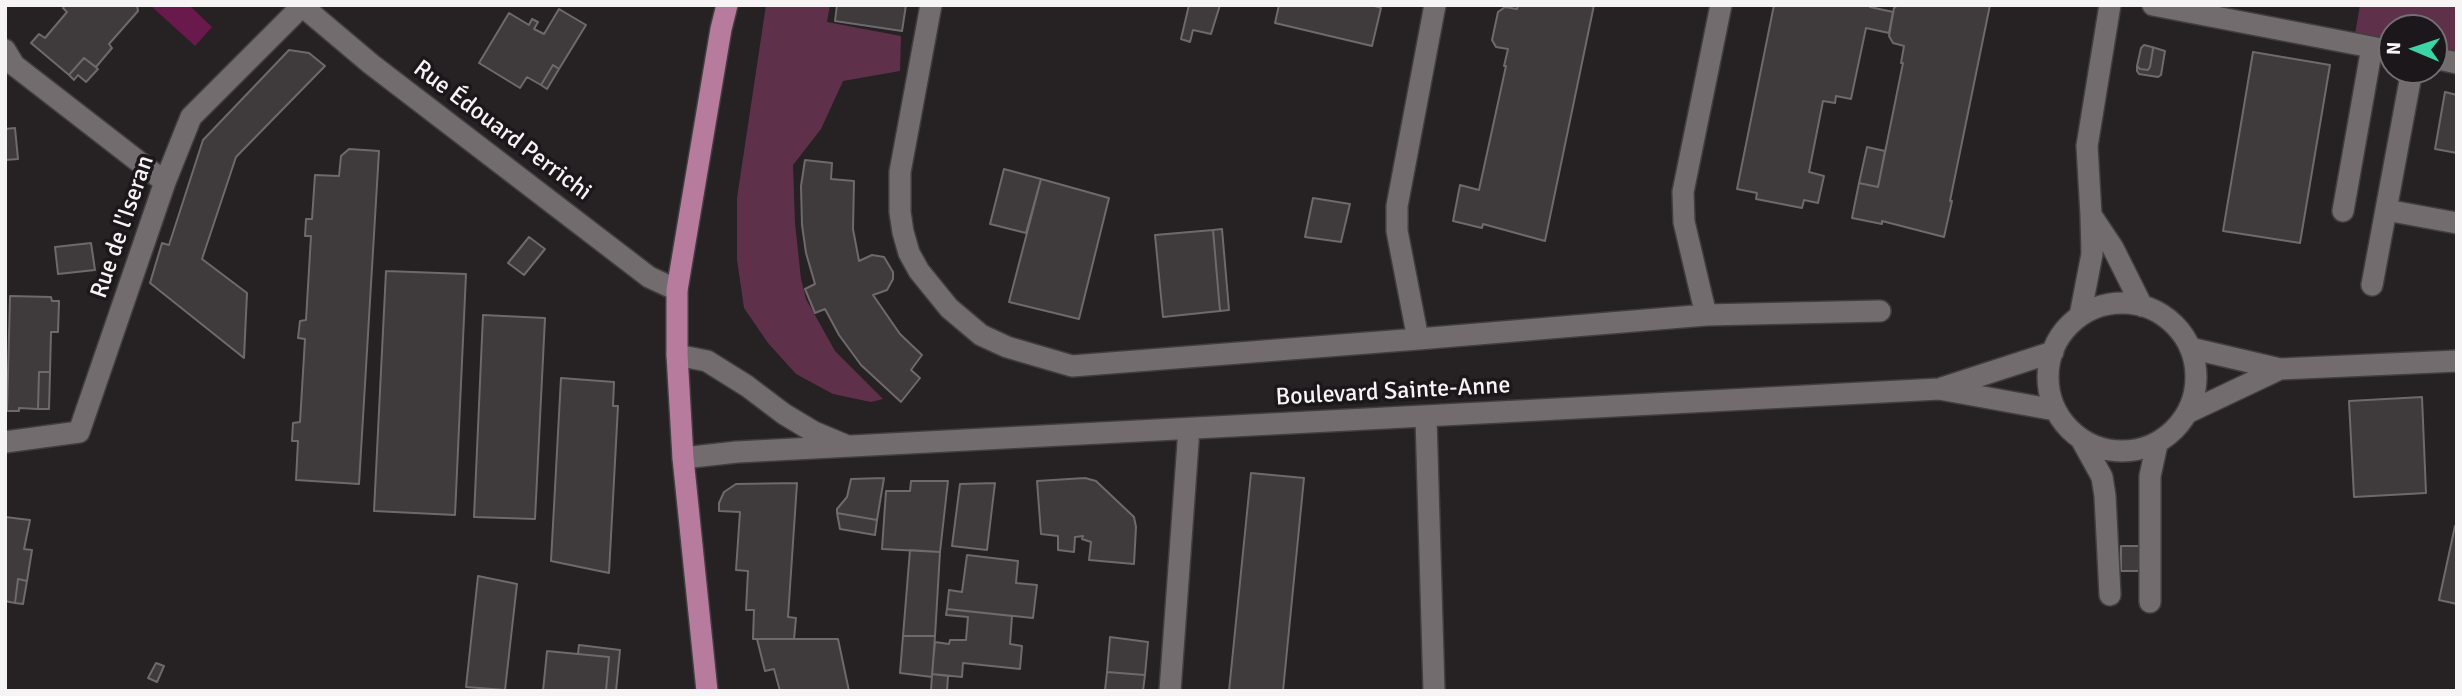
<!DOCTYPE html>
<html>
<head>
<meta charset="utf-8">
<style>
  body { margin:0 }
  #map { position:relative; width:2462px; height:696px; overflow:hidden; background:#262123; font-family:Signika,sans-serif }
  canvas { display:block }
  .frame { position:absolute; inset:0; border:7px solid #f7f4f6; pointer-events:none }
  .north { position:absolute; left:2378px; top:14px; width:70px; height:70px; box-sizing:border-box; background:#1c171a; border:2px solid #746f72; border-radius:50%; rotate:272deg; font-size:19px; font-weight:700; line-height:28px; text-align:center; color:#f7f4f6 }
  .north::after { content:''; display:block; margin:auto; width:24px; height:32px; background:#3cd4a4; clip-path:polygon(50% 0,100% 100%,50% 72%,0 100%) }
</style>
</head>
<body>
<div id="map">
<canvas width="2462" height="696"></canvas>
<div class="frame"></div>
<div class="north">N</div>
</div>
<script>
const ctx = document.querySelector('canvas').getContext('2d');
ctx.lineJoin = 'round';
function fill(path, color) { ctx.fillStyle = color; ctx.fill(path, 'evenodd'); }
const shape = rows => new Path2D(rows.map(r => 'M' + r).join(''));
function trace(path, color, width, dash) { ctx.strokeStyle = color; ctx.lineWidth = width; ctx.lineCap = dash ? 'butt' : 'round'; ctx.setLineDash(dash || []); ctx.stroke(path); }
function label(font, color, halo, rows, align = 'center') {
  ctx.font = font + ' Signika,sans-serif'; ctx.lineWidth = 7; ctx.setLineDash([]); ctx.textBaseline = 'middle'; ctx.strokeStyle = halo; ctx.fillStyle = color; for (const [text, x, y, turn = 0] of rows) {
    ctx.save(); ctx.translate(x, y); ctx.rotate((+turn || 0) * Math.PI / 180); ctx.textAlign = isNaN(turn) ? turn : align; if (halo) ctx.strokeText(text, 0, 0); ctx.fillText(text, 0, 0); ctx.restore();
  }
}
const green = shape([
  [766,5,830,5,827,22,901,36,900,71,843,81,821,129,793,165,795,223,801,279,806,299,835,351,883,399,871,402,833,394,796,374,768,343,744,308,737,260,737,198],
  [2360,5,2457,5,2457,53,2434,48,2434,28,2392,28,2392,41,2355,34]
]);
const water = shape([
  [189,5,212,27,195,46,151,6]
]);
const building = shape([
  [65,5,137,5,138,11,109,44,112,48,96,67,84,58,69,75,31,43,39,34,45,38,67,12,63,8,65,5],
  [837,5,906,5,902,31,835,21,837,5],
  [1189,5,1220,5,1211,34,1193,30,1190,42,1181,39,1189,5],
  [1279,5,1372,5,1381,8,1372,46,1275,23,1279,5],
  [1518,5,1594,5,1545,241,1483,224,1482,228,1453,221,1460,185,1479,190,1506,66,1504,66,1508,49,1496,47,1492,40,1498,12,1505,7,1517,9,1518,5],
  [1774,5,1871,5,1870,7,1893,12,1889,33,1866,28,1851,99,1836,96,1835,103,1823,101,1809,172,1824,176,1818,203,1804,200,1802,208,1756,199,1757,193,1737,189,1774,5],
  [1898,5,1990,5,1950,201,1952,201,1944,237,1882,221,1882,224,1852,218,1859,183,1878,187,1903,63,1901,63,1904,46,1893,43,1889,36,1894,8,1898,5],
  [559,9,586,25,559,69,553,65,541,85,527,77,520,88,479,63,509,13,529,25,532,19,538,22,534,29,544,34,559,9],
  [2144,45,2152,47,2153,49,2150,67,2148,70,2140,69,2137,66,2141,48,2144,45],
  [2152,47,2165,51,2161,75,2158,77,2139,74,2137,71,2137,66,2140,69,2148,70,2150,67,2153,49,2152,47],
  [289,50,309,53,325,66,236,157,202,259,247,293,244,358,150,283,162,243,169,245,203,140,289,50],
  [2253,52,2330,65,2300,243,2223,231,2253,52],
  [84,58,98,69,86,82,78,75,74,80,69,75,84,58],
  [553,65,559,69,547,89,541,85,553,65],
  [2445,92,2457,95,2457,153,2435,149,2445,92],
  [15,128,18,159,5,160,5,129,15,128],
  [1867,147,1885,151,1878,187,1859,183,1867,147],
  [349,149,379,151,359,484,296,480,298,441,292,441,293,423,300,422,305,339,298,338,300,321,306,320,311,236,305,236,306,219,312,219,315,175,339,176,341,156,349,149],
  [805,160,832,163,831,179,854,181,853,229,859,261,872,255,884,257,893,272,893,279,887,290,873,295,900,334,922,355,911,370,920,378,901,402,861,365,839,335,825,309,815,313,805,289,815,284,806,253,802,225,801,186,805,160],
  [1004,169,1041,179,1026,233,990,224,1004,169],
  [1041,179,1109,198,1079,319,1009,302,1041,179],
  [1313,198,1350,204,1341,242,1305,237,1313,198],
  [1222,229,1229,310,1220,311,1213,230,1222,229],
  [1213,230,1220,311,1163,317,1155,235,1213,230],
  [529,237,545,249,524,275,508,263,529,237],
  [91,243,95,270,58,274,55,247,91,243],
  [386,271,466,274,455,515,374,511,386,271],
  [10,296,51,297,52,301,59,301,58,332,51,332,50,372,39,372,38,409,19,408,19,411,7,411,10,296],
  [483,315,545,318,535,519,474,517,483,315],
  [39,372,50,372,49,409,38,409,39,372],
  [561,378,614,382,613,406,618,406,609,573,551,561,561,378],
  [2422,397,2426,493,2354,497,2349,401,2422,397],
  [1251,473,1304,478,1283,691,1229,691,1251,473],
  [884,478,877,520,837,513,837,509,847,497,851,479,884,478],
  [1085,478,1096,481,1134,517,1136,527,1134,564,1089,560,1091,542,1082,539,1083,536,1075,537,1074,552,1058,550,1058,536,1041,534,1037,481,1085,478],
  [911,481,948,481,940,552,882,549,886,491,910,491,911,481],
  [797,483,788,617,796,618,794,639,753,639,754,610,746,610,748,571,736,570,740,512,719,511,719,503,724,492,736,484,797,483],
  [995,483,987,550,952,546,960,484,995,483],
  [837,513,877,520,875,535,840,529,837,513],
  [5,517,30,520,24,549,32,550,27,581,18,579,15,603,5,601,5,517],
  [2455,526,2457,526,2457,604,2439,600,2455,526],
  [2121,546,2139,546,2139,571,2121,571,2121,546],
  [910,550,940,552,935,636,903,636,910,550],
  [967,555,1018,561,1016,583,1037,585,1033,618,947,609,949,590,962,592,967,555],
  [478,576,517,584,505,690,466,687,478,576],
  [18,579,27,581,23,604,15,603,18,579],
  [947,609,1012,616,1010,644,1022,646,1020,669,963,663,962,677,932,674,935,642,949,644,950,640,966,640,968,617,946,615,947,609],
  [903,636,935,636,932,677,900,673,903,636],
  [1110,637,1148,642,1145,675,1107,672,1110,637],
  [757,639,838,639,849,691,780,691,774,669,765,671,757,639],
  [579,645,620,650,616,691,606,691,609,657,578,654,579,645],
  [547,651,609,657,606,691,543,691,547,651],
  [156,663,164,666,157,682,148,678,156,663],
  [1107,672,1145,675,1143,691,1105,690,1107,672],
  [932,674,948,676,947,691,931,691,932,674]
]);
const minor = shape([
  [301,5,371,64,649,277,677,290],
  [931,5,900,172,900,212,903,232,909,253,919,271,949,308,981,335,1007,347,1072,366,1418,339,1397,231,1397,206,1435,5],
  [2153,5,2392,51],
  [5,50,14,65,165,182],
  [2434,58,2457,63],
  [2386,210,2457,223],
  [2343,211,2372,47],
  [2091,215,2087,146,2110,5],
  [2372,285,2412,70],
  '2048 377a74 74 0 1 1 148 0a74 74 0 1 1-148 0Z',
  [1706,315,1880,311],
  [2080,316,2092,254,2091,215,2113,248,2142,306],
  [1418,339,1706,315,1684,222,1683,192,1721,5],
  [2190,348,2280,369,2457,361],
  [677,355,707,361,747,386,784,414,814,432,845,445],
  [1942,388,2053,352],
  [2187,413,2280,369],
  [1426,417,1434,691],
  [2081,439,2102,477,2105,496,2110,595],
  [5,442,79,432,165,182,191,117,302,6],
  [683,458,737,452,1939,389,2055,410],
  [2150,602,2150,476,2157,444],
  [1170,691,1189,429]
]);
const major = shape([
  [707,691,683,458,677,355,677,290,721,29,727,5]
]);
const streetNames = [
  ["Rue Édouard Perrichi",502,131,37],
  ["Rue de l'Iseran",123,227,-71],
  ["Boulevard Sainte-Anne",1393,392,-3]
];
fill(green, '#5f304a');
fill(water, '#69194b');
fill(building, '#3f3a3c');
trace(building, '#6f696c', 2);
trace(minor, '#423d3f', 24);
trace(major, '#423d3f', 24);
trace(minor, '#726c6f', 21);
trace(major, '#b77c9d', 21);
label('24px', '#f7f4f6', '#1c171a', streetNames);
</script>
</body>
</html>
